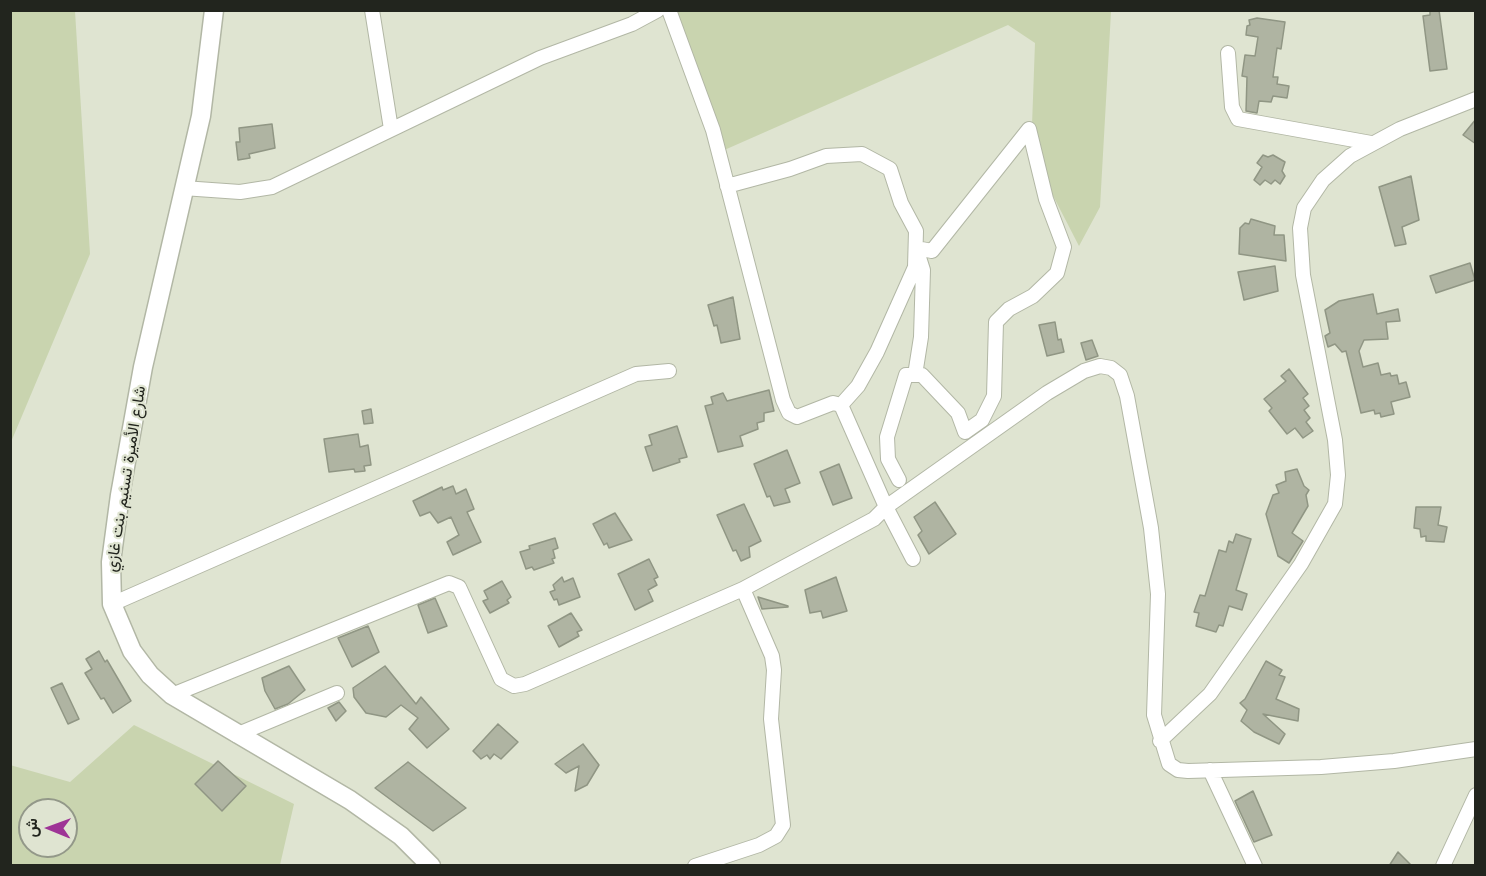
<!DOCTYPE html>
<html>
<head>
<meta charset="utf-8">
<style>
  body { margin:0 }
  #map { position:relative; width:1486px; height:876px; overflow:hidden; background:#dfe4d1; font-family:"Work Sans",Vazirmatn,sans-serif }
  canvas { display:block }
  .frame { position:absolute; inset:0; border:12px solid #22251e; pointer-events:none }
  .north { position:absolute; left:18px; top:798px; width:60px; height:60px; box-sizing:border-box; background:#dfe4d1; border:2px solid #939889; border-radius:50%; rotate:271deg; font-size:16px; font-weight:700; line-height:24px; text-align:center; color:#22251e }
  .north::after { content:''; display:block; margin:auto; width:21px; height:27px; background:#9e3496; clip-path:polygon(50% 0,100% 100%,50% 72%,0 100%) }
</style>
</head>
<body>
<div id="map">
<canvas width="1486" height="876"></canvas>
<div class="frame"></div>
<div class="north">ش</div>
</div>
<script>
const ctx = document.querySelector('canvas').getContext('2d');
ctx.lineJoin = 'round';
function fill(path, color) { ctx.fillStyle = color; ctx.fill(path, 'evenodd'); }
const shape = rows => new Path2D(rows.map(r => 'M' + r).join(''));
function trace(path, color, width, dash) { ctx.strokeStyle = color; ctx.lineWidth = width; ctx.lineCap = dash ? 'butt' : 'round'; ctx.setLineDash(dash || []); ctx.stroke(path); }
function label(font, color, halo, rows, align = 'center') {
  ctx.font = font + ' "Work Sans",Vazirmatn,sans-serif'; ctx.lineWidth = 4.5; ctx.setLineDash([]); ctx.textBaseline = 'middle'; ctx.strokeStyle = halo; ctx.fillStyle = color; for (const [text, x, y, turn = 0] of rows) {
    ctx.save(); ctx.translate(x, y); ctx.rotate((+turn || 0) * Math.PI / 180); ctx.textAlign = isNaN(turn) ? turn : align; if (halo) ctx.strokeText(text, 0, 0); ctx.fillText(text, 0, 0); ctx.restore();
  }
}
const green = shape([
  [11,10,75,11,90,254,11,442],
  [674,11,1108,11,1111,12,1100,207,1079,246,1031,153,1035,43,1008,25,713,155],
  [134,725,294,804,280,865,11,865,10,765,70,782],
  [30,810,66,810,66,846,30,846]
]);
const building = shape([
  [1439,10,1447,69,1430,71,1423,16,1430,15,1430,11,1439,10],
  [1257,18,1285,22,1281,49,1277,48,1273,77,1278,77,1277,84,1289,86,1287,98,1273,96,1271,102,1259,101,1257,113,1246,111,1247,77,1242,76,1245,55,1255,56,1258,37,1246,35,1247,26,1250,25,1249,20,1257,18],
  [1476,119,1476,144,1463,135,1476,119],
  [272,124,275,148,249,154,250,158,238,160,236,142,240,142,239,128,272,124],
  [1263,155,1268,157,1273,155,1285,162,1282,171,1285,176,1280,184,1275,180,1271,184,1265,180,1260,185,1254,180,1262,167,1257,163,1263,155],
  [1411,176,1419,220,1402,227,1406,244,1395,246,1379,187,1411,176],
  [1251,219,1275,226,1274,235,1284,235,1286,261,1239,254,1240,228,1245,223,1249,224,1251,219],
  [1470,263,1475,280,1436,293,1430,276,1470,263],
  [1275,266,1278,291,1244,300,1238,272,1275,266],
  [1373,294,1377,314,1398,309,1400,321,1386,322,1388,339,1364,340,1359,351,1363,367,1378,363,1381,375,1390,373,1391,376,1397,375,1399,384,1406,382,1410,397,1391,402,1394,414,1381,417,1380,413,1375,414,1374,410,1361,413,1346,351,1342,352,1335,344,1328,347,1325,336,1330,333,1325,310,1339,301,1373,294],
  [733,297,740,339,721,343,717,325,714,326,708,305,733,297],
  [1055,322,1058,340,1061,339,1064,352,1047,356,1039,325,1055,322],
  [1092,340,1098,356,1086,360,1081,343,1092,340],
  [1289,369,1308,394,1303,398,1309,406,1304,410,1310,418,1306,422,1313,431,1303,438,1295,428,1287,434,1269,411,1272,408,1264,399,1286,381,1281,376,1289,369],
  [769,390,774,411,764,413,764,421,757,423,758,429,740,436,743,446,718,452,705,406,713,404,711,397,723,393,727,401,769,390],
  [371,409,373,423,364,424,362,411,371,409],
  [677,426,687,457,679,459,680,462,653,471,645,447,652,445,649,435,677,426],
  [358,434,360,447,368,445,371,465,364,466,365,471,355,472,354,469,329,472,324,439,358,434],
  [787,450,800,483,785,489,790,502,774,506,770,496,767,497,754,464,787,450],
  [839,464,852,498,833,505,820,472,839,464],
  [1297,469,1304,486,1309,490,1306,495,1308,506,1292,533,1303,541,1289,563,1278,556,1266,514,1273,495,1279,493,1276,485,1286,481,1285,472,1297,469],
  [453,486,456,494,466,489,474,509,467,512,481,542,453,555,447,542,459,535,451,517,438,523,430,512,420,516,413,501,442,487,443,490,453,486],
  [935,502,956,534,929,554,918,535,922,531,914,517,935,502],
  [744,504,761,541,749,547,750,557,741,561,736,550,733,551,717,515,744,504],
  [1416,507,1441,507,1438,525,1447,527,1444,542,1426,541,1426,536,1421,537,1420,529,1414,528,1416,507],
  [615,513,632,540,609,548,607,543,604,545,593,524,615,513],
  [1236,534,1251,539,1236,590,1247,594,1242,610,1229,606,1223,626,1219,625,1216,632,1196,626,1199,613,1194,612,1200,595,1205,596,1219,550,1226,552,1229,541,1233,543,1236,534],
  [555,538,558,548,553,550,555,558,552,559,554,563,534,570,532,567,526,569,520,552,530,549,529,546,555,538],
  [649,559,658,577,654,579,657,585,648,590,653,601,635,610,618,574,649,559],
  [562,577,564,582,573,578,580,597,559,605,557,599,554,600,550,592,555,590,553,585,562,577],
  [836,577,847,611,823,618,821,611,810,613,805,590,836,577],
  [502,581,511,597,507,600,509,603,490,613,483,601,488,599,484,591,502,581],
  [758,597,788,606,788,607,762,609,758,597],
  [435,598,447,626,428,633,418,605,435,598],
  [571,613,582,630,577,632,579,636,559,647,548,626,571,613],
  [368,626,379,652,352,667,338,638,368,626],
  [99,651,105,662,107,660,131,701,113,713,104,698,101,699,85,673,92,669,86,659,99,651],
  [1266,661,1282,670,1279,675,1285,677,1276,699,1299,709,1298,721,1263,714,1285,734,1279,744,1254,732,1241,721,1247,710,1240,703,1245,699,1266,661],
  [289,666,305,690,288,704,275,709,265,691,262,678,289,666],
  [385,666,416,704,421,697,449,729,427,748,409,729,418,718,401,705,386,717,366,713,354,697,353,688,385,666],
  [62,683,79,719,68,724,51,688,62,683],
  [339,702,346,711,336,721,328,708,339,702],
  [498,724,518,742,501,759,494,754,490,759,487,755,481,759,473,751,498,724],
  [583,744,599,765,587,785,575,791,579,766,566,773,555,764,583,744],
  [218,761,246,786,222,811,195,784,218,761],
  [408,762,466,808,433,831,375,788,408,762],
  [1253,791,1272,835,1254,842,1235,801,1253,791],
  [1398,852,1412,866,1389,866,1398,852]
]);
const minor = shape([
  [372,10,391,129],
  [669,10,713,130,783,400,789,413,797,417,833,403,841,405,886,507,1047,393,1084,371,1100,366,1111,368,1120,375,1127,396,1151,528,1158,594,1154,715,1169,764,1178,770,1188,771,1321,767,1394,761,1476,749],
  [1228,53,1232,107,1238,119,1371,143],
  [727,186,790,169,826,156,862,154,890,169,901,203,916,231,915,267,877,352,858,386,841,405],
  [183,188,240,192,272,187,540,58,632,24,658,10],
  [899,480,888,459,887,437,906,375,922,375,958,413,965,432,982,420,994,396,996,322,1009,309,1033,296,1057,273,1064,247,1046,199,1029,129,932,251,916,248,923,270,921,337,915,375],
  [112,604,636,374,669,371],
  [172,695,449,583,459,587,501,679,514,686,525,684,743,589,874,519,886,507,913,559],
  [236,735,337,693],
  [1160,741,1210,694,1301,564,1335,504,1338,475,1335,440,1303,275,1300,228,1304,208,1323,180,1350,156,1400,129,1476,99],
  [1210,770,1255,866],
  [695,866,759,845,776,836,783,825,771,719,774,670,772,656,743,589],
  [1443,866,1476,795]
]);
const major = shape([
  [214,10,201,116,143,367,120,495,111,562,112,604,132,651,150,675,172,695,350,800,401,836,431,866]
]);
const streetNames = [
  ["شارع الأميرة تسنيم بنت غازي",126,479,-81]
];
fill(green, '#c9d4af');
fill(building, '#afb4a2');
trace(building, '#909684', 1.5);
trace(minor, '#b2b7a5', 16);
trace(major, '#b2b7a5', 21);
trace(minor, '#fff', 14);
trace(major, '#fff', 18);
label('16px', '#22251e', '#dfe4d1', streetNames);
</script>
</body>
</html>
